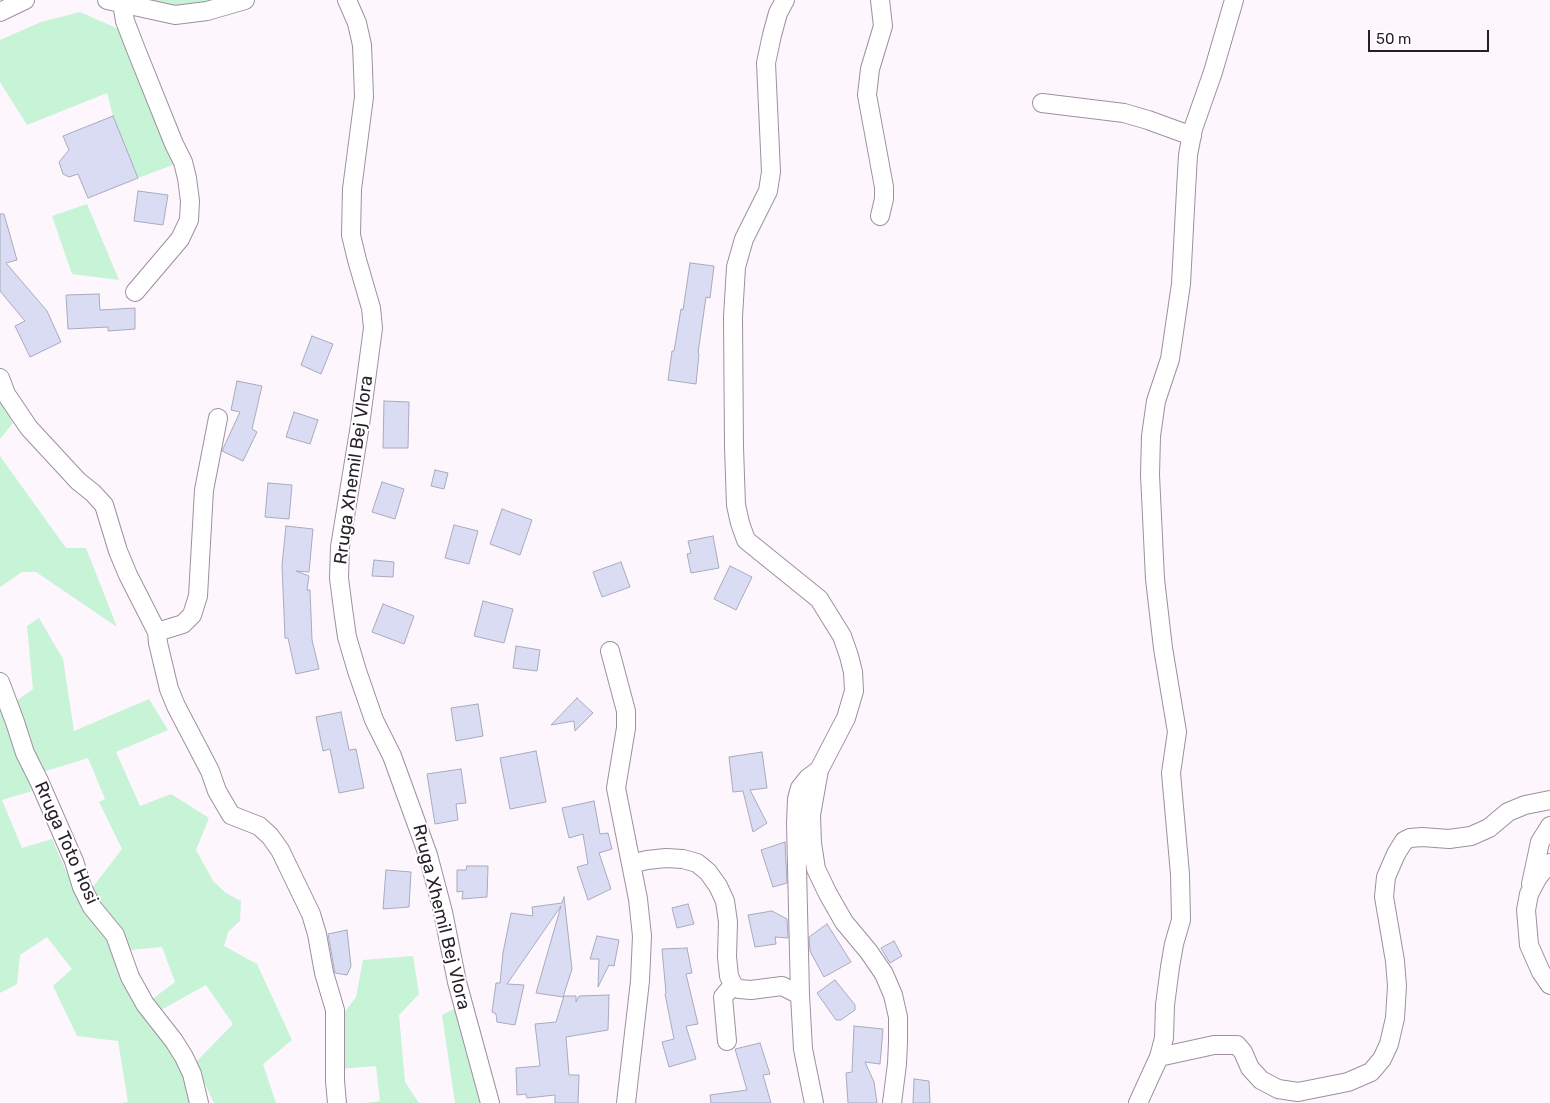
<!DOCTYPE html>
<html>
<head>
<meta charset="utf-8">
<style>
  body { margin:0 }
  #map { position:relative; width:1550px; height:1103px; overflow:hidden; background:#fdf6fd; font-family:Rubik,sans-serif }
  canvas { display:block }
  .scale { position:absolute; left:1368px; top:30px; width:121px; height:22px; box-sizing:border-box; border:2px solid #261f26; border-top:0; padding-left:6px; font-size:15px; line-height:18px; white-space:nowrap; color:#261f26; -webkit-text-stroke:4px #fff; paint-order:stroke }
</style>
</head>
<body>
<div id="map">
<canvas width="1550" height="1103"></canvas>
<div class="scale">50 m</div>
</div>
<script>
const ctx = document.querySelector('canvas').getContext('2d');
ctx.lineJoin = 'round';
function fill(path, color) { ctx.fillStyle = color; ctx.fill(path, 'evenodd'); }
const shape = rows => new Path2D(rows.map(r => 'M' + r).join(''));
function trace(path, color, width, dash) { ctx.strokeStyle = color; ctx.lineWidth = width; ctx.lineCap = dash ? 'butt' : 'round'; ctx.setLineDash(dash || []); ctx.stroke(path); }
function label(font, color, halo, rows, align = 'center') {
  ctx.font = font + ' Rubik,sans-serif'; ctx.lineWidth = 4; ctx.setLineDash([]); ctx.textBaseline = 'middle'; ctx.strokeStyle = halo; ctx.fillStyle = color; for (const [text, x, y, turn = 0] of rows) {
    ctx.save(); ctx.translate(x, y); ctx.rotate((+turn || 0) * Math.PI / 180); ctx.textAlign = isNaN(turn) ? turn : align; if (halo) ctx.strokeText(text, 0, 0); ctx.fillText(text, 0, 0); ctx.restore();
  }
}
const green = shape([
  [142,0,216,0,188,9],
  [80,12,123,31,178,163,138,178,113,116,107,93,27,125,0,82,0,40,41,22],
  [87,204,119,280,72,274,52,216],
  [0,401,13,423,0,439],
  [0,456,66,548,86,548,117,627,36,572,22,572,0,587],
  [39,618,63,659,74,731,149,699,168,730,116,752,140,806,171,794,209,818,196,850,213,881,226,893,241,901,240,921,228,932,224,946,257,964,292,1040,263,1064,276,1103,214,1103,195,1063,233,1024,206,985,159,1011,151,1000,175,982,162,947,130,950,92,888,122,849,99,802,105,799,88,758,43,772,30,750,15,702,33,689,27,626],
  [0,696,32,791,2,800,22,848,52,839,79,900,108,941,121,978,182,1068,191,1103,122,1103,128,1102,118,1041,77,1036,53,986,72,969,47,937,20,955,17,984,0,993],
  [413,956,419,994,399,1015,405,1082,419,1103,366,1103,380,1101,376,1066,340,1069,344,1013,356,997,363,960],
  [456,1008,480,1103,455,1103,442,1015]
]);
const building = shape([
  [113,116,138,178,88,198,78,174,69,177,63,174,59,162,69,150,63,136,113,116],
  [138,191,168,195,163,225,134,221,138,191],
  [0,214,4,214,17,260,6,263,47,311,61,342,30,357,15,326,25,321,0,291,0,214],
  [690,263,714,266,710,298,706,297,698,353,699,354,696,384,668,380,672,351,674,351,681,309,683,310,690,263],
  [99,294,100,310,135,308,135,329,108,331,108,327,68,329,66,295,99,294],
  [312,336,333,344,321,374,301,365,312,336],
  [237,381,262,386,252,429,257,432,243,461,222,451,240,412,231,410,237,381],
  [384,401,409,402,408,448,383,448,384,401],
  [294,412,318,420,310,444,286,437,294,412],
  [435,470,448,473,444,489,431,486,435,470],
  [382,482,404,489,395,519,372,512,382,482],
  [268,483,292,485,289,519,265,517,268,483],
  [502,509,532,520,520,555,490,544,502,509],
  [454,525,478,531,469,564,445,558,454,525],
  [286,526,313,529,309,572,296,571,309,576,307,590,310,590,312,640,319,669,296,674,288,638,285,638,282,565,286,526],
  [713,536,719,568,691,573,687,554,691,553,688,541,713,536],
  [374,560,394,562,393,577,372,576,374,560],
  [621,562,630,587,602,597,593,572,621,562],
  [730,566,752,577,736,610,714,599,730,566],
  [483,601,513,609,504,643,474,636,483,601],
  [383,604,414,616,404,644,372,632,383,604],
  [516,646,540,650,537,671,513,668,516,646],
  [577,698,593,713,575,731,574,721,551,725,577,698],
  [478,704,483,736,456,741,451,708,478,704],
  [341,712,349,750,356,749,364,788,339,793,330,749,323,751,316,717,341,712],
  [536,751,546,802,510,809,500,758,536,751],
  [762,752,767,788,750,790,767,823,753,832,743,791,733,792,729,757,762,752],
  [461,769,466,803,456,804,458,820,435,824,427,774,461,769],
  [594,801,600,834,608,833,612,849,599,853,611,889,588,900,577,867,588,864,583,834,569,838,562,808,594,801],
  [785,842,787,883,773,887,761,850,785,842],
  [467,866,488,866,487,897,462,899,463,891,457,892,457,870,466,870,467,866],
  [386,870,411,872,409,907,383,909,386,870],
  [564,897,572,969,563,997,536,993,561,906,507,984,524,985,515,1025,497,1022,496,1014,492,1012,496,983,500,983,503,953,511,913,533,916,532,907,562,903,564,897],
  [688,904,694,924,677,928,672,908,688,904],
  [772,911,787,919,788,938,775,937,776,944,755,947,748,915,772,911],
  [827,924,851,962,824,977,810,951,809,937,827,924],
  [347,930,351,966,347,975,335,973,328,934,347,930],
  [597,936,619,940,614,966,609,965,598,987,599,959,590,959,597,936],
  [894,941,902,956,890,963,881,948,894,941],
  [687,948,692,973,686,974,698,1024,686,1026,696,1059,669,1067,662,1042,674,1039,665,994,666,993,662,949,687,948],
  [835,980,855,1005,855,1010,841,1020,836,1020,817,993,835,980],
  [609,995,608,1030,566,1037,569,1075,579,1075,578,1103,555,1103,555,1095,527,1098,526,1094,517,1095,516,1068,540,1066,535,1024,556,1022,564,996,576,996,576,1002,579,996,609,995],
  [854,1026,883,1029,880,1064,865,1062,874,1082,877,1103,848,1103,846,1073,852,1072,854,1026],
  [760,1043,770,1074,763,1075,771,1103,711,1103,710,1095,747,1090,735,1049,760,1043],
  [914,1079,929,1081,930,1103,913,1103,914,1079]
]);
const street = shape([
  [107,0,175,15,207,11,245,0],
  [347,0,357,23,362,45,363,69,364,97,352,189,351,235,357,260,371,308,373,328,360,425,340,547,339,578,343,609,347,637,357,671,374,720,392,756,428,855,443,912,457,982,490,1103],
  [785,0,778,13,772,35,766,63,771,172,768,191,744,239,736,267,733,317,734,447,736,505,740,523,746,540,819,599,842,636,849,656,853,672,854,691,846,718,819,770,811,815,812,843,816,869,828,894,844,922,869,952,884,974,893,995,898,1017,898,1042,897,1064,892,1103],
  [880,0,883,26,870,69,867,95,884,187,884,199,880,216],
  [122,3,125,21,135,47,174,144,183,162,187,178,190,201,189,220,180,239,135,292],
  [0,12,25,0],
  [1042,103,1124,113,1148,120,1192,136],
  [0,378,6,394,29,428,78,481,93,493,104,505,118,551,128,575,157,632,158,643,169,689,176,706,210,771,217,791,231,815,259,826,270,836,280,850,311,914,317,934,324,973,335,1010,335,1081,337,1103],
  [157,632,183,624,192,615,198,596,204,490,218,418],
  [610,651,626,711,626,728,616,788,638,899,642,936,640,981,626,1103],
  [0,682,15,722,25,753,39,781,74,861,82,887,92,907,115,935,130,977,145,1004,174,1041,184,1057,192,1074,199,1103],
  [1550,863,1538,877,1529,894,1526,910,1529,945,1541,972,1550,985],
  [631,864,647,860,666,858,683,859,697,863,708,872,718,886,725,901,728,922,727,957,729,976,733,985,739,989,751,990,782,986,800,995],
  [1531,884,1540,842,1550,826],
  [727,1041,723,997,733,985],
  [1159,1057,1214,1045,1237,1045,1243,1052,1250,1068,1261,1080,1278,1089,1298,1092,1348,1082,1371,1072,1382,1059,1389,1044,1395,1018,1397,986,1395,961,1384,897,1386,877,1396,854,1404,841,1410,838,1422,837,1449,839,1471,836,1489,828,1508,812,1525,805,1550,800],
  [814,1103,803,1049,800,995,796,824,797,799,800,788,808,778,819,770],
  [1138,1103,1159,1057,1164,1038,1165,1005,1170,967,1174,944,1181,920,1180,874,1171,773,1177,732,1163,648,1155,579,1150,475,1151,436,1156,401,1170,359,1181,284,1186,190,1188,155,1193,129,1213,72,1234,0]
]);
const streetNames = [
  ["Rruga Xhemil Bej Vlora",354,470,-82],
  ["Rruga Toto Hosi",66,843,66],
  ["Rruga Xhemil Bej Vlora",441,917,76]
];
fill(green, '#c7f3d6');
fill(building, '#dadcf3');
trace(building, '#a8aabf', 1);
trace(street, '#9f8fa0', 20);
trace(street, '#fff', 18);
label('18px', '#261f26', '#fff', streetNames);
</script>
</body>
</html>
